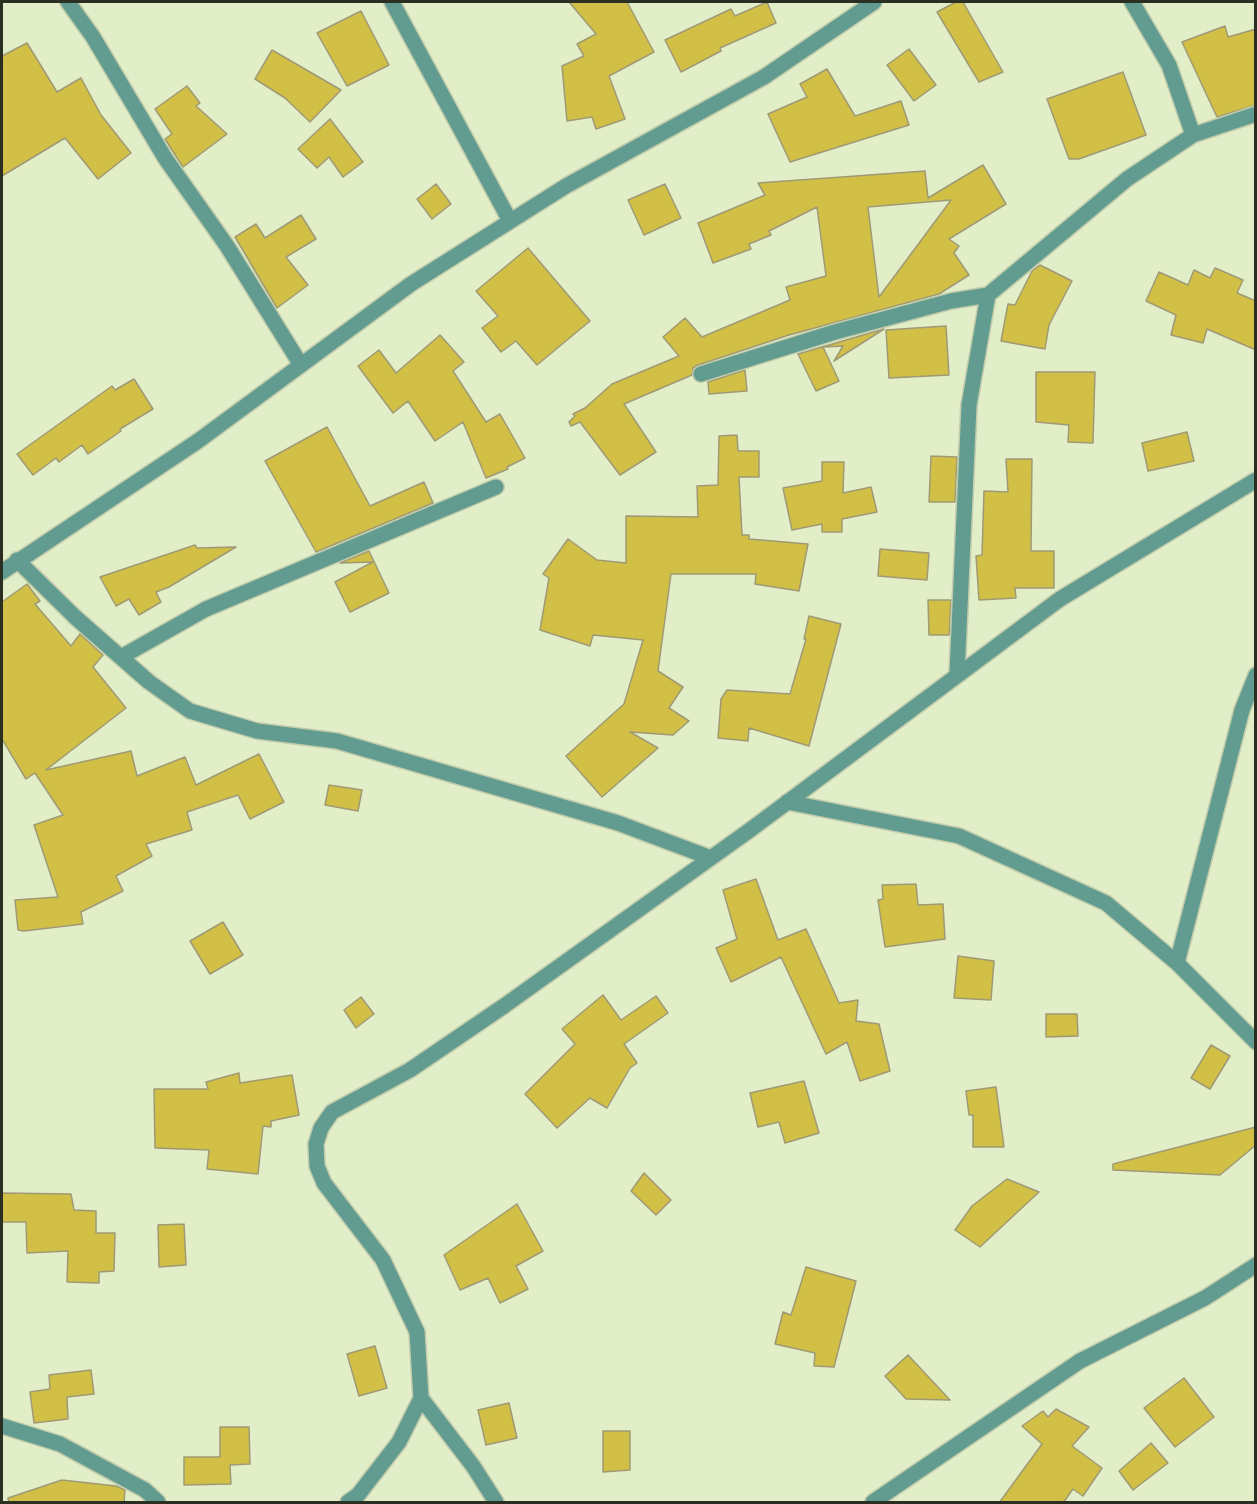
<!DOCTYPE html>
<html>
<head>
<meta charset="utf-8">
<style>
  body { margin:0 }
  #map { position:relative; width:1257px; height:1504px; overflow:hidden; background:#e2eec8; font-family:Arial,sans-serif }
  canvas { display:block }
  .frame { position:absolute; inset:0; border:3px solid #2b2f21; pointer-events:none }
</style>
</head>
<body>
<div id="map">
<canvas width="1257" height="1504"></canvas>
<div class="frame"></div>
</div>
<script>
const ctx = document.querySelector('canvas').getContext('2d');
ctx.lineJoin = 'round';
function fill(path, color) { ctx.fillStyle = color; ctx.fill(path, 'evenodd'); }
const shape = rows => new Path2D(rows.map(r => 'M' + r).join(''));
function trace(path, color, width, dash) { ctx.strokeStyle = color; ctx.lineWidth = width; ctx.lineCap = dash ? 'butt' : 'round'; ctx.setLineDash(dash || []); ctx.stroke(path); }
const building = shape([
  [569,2,627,2,654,52,609,76,625,119,596,129,592,117,567,121,562,66,584,56,577,44,596,34,569,2],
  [767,2,776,23,720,48,721,51,681,72,665,40,731,9,735,16,767,2],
  [956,2,963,2,1003,72,979,82,937,12,956,2],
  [361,11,389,65,347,86,317,33,361,11],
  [1225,26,1228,37,1256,29,1256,105,1217,117,1182,42,1225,26],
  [27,43,57,92,81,78,101,115,131,153,98,179,65,138,2,176,2,56,27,43],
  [909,49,936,85,914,101,887,65,909,49],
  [272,50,341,90,310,122,285,98,255,79,272,50],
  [827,69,855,116,901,101,909,125,790,162,768,114,807,97,800,84,827,69],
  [1123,72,1146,135,1079,159,1069,159,1047,99,1123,72],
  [187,86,200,103,196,106,227,134,183,167,165,139,172,134,155,109,187,86],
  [330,119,363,162,343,177,329,157,317,168,298,149,330,119],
  [983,165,1006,204,949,239,959,246,954,253,969,275,939,294,789,335,698,365,693,368,692,375,624,404,656,452,620,475,580,422,571,426,569,422,575,416,573,414,585,408,612,384,679,356,663,337,685,318,702,337,790,300,786,287,826,276,817,207,769,231,771,235,749,244,751,249,713,263,698,223,765,195,758,183,925,171,928,198,983,165],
  [951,200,931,227,879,297,868,207,951,200],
  [436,184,451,204,432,219,417,199,436,184],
  [665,184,681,218,644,235,628,200,665,184],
  [301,215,316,239,286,257,308,285,277,308,235,237,256,224,265,238,301,215],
  [528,248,590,321,537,365,516,341,501,352,482,328,498,316,476,291,528,248],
  [1040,265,1072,281,1049,325,1045,349,1001,341,1008,304,1015,305,1032,271,1040,265],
  [1215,268,1243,280,1237,293,1256,301,1256,350,1207,329,1203,343,1171,335,1176,315,1146,301,1159,272,1188,285,1194,270,1210,278,1215,268],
  [946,326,949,375,889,378,886,330,946,326],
  [884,329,834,361,843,346,823,347,839,381,816,391,798,354,884,329],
  [440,335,464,362,453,371,486,422,500,414,525,458,507,467,508,469,486,478,463,422,435,441,408,401,393,413,358,366,379,350,396,373,440,335],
  [745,370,747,391,709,394,708,382,745,370],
  [1036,372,1095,372,1093,443,1068,442,1069,425,1036,422,1036,372],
  [134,379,153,409,120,429,121,431,88,454,82,445,59,462,56,458,33,475,17,454,112,386,115,390,134,379],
  [327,427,370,506,424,482,433,503,316,552,265,461,327,427],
  [1187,432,1194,461,1148,471,1142,443,1187,432],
  [737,435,738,451,759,451,759,477,739,477,742,535,749,535,749,539,808,544,799,591,755,584,756,574,671,574,658,671,683,687,669,708,689,721,673,735,630,732,658,748,602,797,566,756,624,704,643,640,593,635,590,646,540,630,549,578,543,574,568,539,597,560,626,563,626,516,698,517,697,486,718,485,719,436,737,435],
  [931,456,957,457,955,502,929,502,931,456],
  [1006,459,1032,459,1031,551,1054,551,1054,588,1015,588,1016,598,979,600,976,556,982,555,984,491,1008,492,1006,459],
  [822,462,844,462,843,493,871,487,877,512,842,519,842,532,822,532,822,524,792,530,783,488,822,481,822,462],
  [195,545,197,548,236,547,169,587,156,592,161,602,139,615,129,599,116,606,100,577,195,545],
  [880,549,929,553,927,580,878,576,880,549],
  [369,551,389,593,350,612,335,582,373,562,340,563,369,551],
  [27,584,40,601,35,604,71,646,80,634,103,655,93,667,126,708,46,770,131,751,137,776,185,757,196,785,259,754,284,802,250,819,238,795,187,812,192,830,146,844,152,856,116,876,123,891,81,912,83,924,24,931,18,930,15,900,58,897,34,825,63,815,35,773,26,779,2,739,2,602,27,584],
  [928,600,951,600,949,635,929,635,928,600],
  [809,616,841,624,809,746,749,728,748,741,718,738,721,699,727,690,790,694,806,639,804,639,809,616],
  [329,785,362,790,358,811,325,805,329,785],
  [756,879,778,940,806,929,839,1003,858,1000,856,1021,879,1024,890,1071,860,1081,847,1042,826,1054,781,957,731,982,716,948,737,939,723,890,756,879],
  [916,884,918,905,943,904,945,939,885,947,878,900,883,899,882,885,916,884],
  [223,922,243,955,210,974,190,941,223,922],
  [958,956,994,961,991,1000,954,998,958,956],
  [603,995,621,1020,656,996,668,1013,624,1044,637,1063,630,1068,607,1108,590,1098,557,1128,525,1094,575,1044,562,1029,603,995],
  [361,997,374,1014,356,1028,344,1010,361,997],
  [1046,1014,1077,1014,1078,1036,1046,1037,1046,1014],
  [1211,1045,1230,1056,1210,1089,1191,1078,1211,1045],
  [239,1073,240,1083,292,1075,299,1115,271,1121,271,1127,263,1126,258,1174,207,1169,209,1150,155,1148,154,1089,208,1089,206,1082,239,1073],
  [804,1081,819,1133,785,1143,779,1122,758,1127,750,1093,804,1081],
  [996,1087,1004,1147,973,1147,973,1115,969,1115,966,1091,996,1087],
  [1256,1127,1256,1145,1220,1175,1113,1170,1113,1164,1256,1127],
  [644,1173,671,1200,656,1215,631,1191,644,1173],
  [1007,1179,1039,1192,980,1247,955,1230,972,1206,1007,1179],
  [2,1193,71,1194,74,1210,96,1211,96,1233,115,1233,114,1271,99,1272,99,1283,67,1282,68,1251,27,1253,26,1222,2,1222,2,1193],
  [517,1204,543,1251,516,1266,528,1289,500,1303,488,1278,460,1290,444,1255,517,1204],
  [184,1224,186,1265,159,1267,158,1225,184,1224],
  [806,1267,856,1281,834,1367,814,1366,815,1353,775,1344,783,1312,791,1315,806,1267],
  [375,1346,387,1388,359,1396,347,1354,375,1346],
  [908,1355,950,1400,906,1399,885,1376,908,1355],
  [91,1370,94,1394,67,1397,68,1419,34,1423,30,1392,50,1389,49,1375,91,1370],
  [1184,1378,1214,1417,1175,1447,1144,1408,1184,1378],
  [509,1403,517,1438,486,1445,478,1410,509,1403],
  [1056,1409,1089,1427,1072,1446,1102,1468,1083,1496,1073,1489,1063,1503,999,1503,1042,1444,1022,1426,1043,1411,1048,1417,1056,1409],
  [220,1427,249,1427,250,1464,230,1465,231,1484,184,1485,184,1457,220,1457,220,1427],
  [603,1431,630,1431,630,1470,603,1472,603,1431],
  [1151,1443,1168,1463,1133,1490,1119,1471,1151,1443],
  [62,1480,116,1486,125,1490,124,1503,9,1503,8,1498,62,1480]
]);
const minor = shape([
  [68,2,93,37,165,158,227,246,301,365],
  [392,2,510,221],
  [1132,2,1169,65,1193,135],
  [701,374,835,332,951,301,988,295],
  [17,560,75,617,149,682,190,711,257,731,337,741,618,823,711,858],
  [2,572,198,441,411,284,566,186,764,77,874,2],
  [121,657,206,609,496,487],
  [957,674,969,405,988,295,1127,179,1193,135,1256,114],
  [787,802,959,836,1106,903,1177,963,1256,1042],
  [1177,963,1242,710,1256,675],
  [421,1398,473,1466,496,1502],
  [2,1426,60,1444,145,1490,158,1502],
  [348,1502,358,1495,399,1442,421,1398,417,1332,383,1260,324,1183,317,1166,316,1144,321,1128,332,1112,410,1070,504,1006,750,830,1060,599,1256,480],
  [873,1502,1080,1361,1205,1298,1256,1265]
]);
fill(building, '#d1c045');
trace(building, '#9f9a75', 1.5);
trace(minor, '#c1ccaa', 18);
trace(minor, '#629c91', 15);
</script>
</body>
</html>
